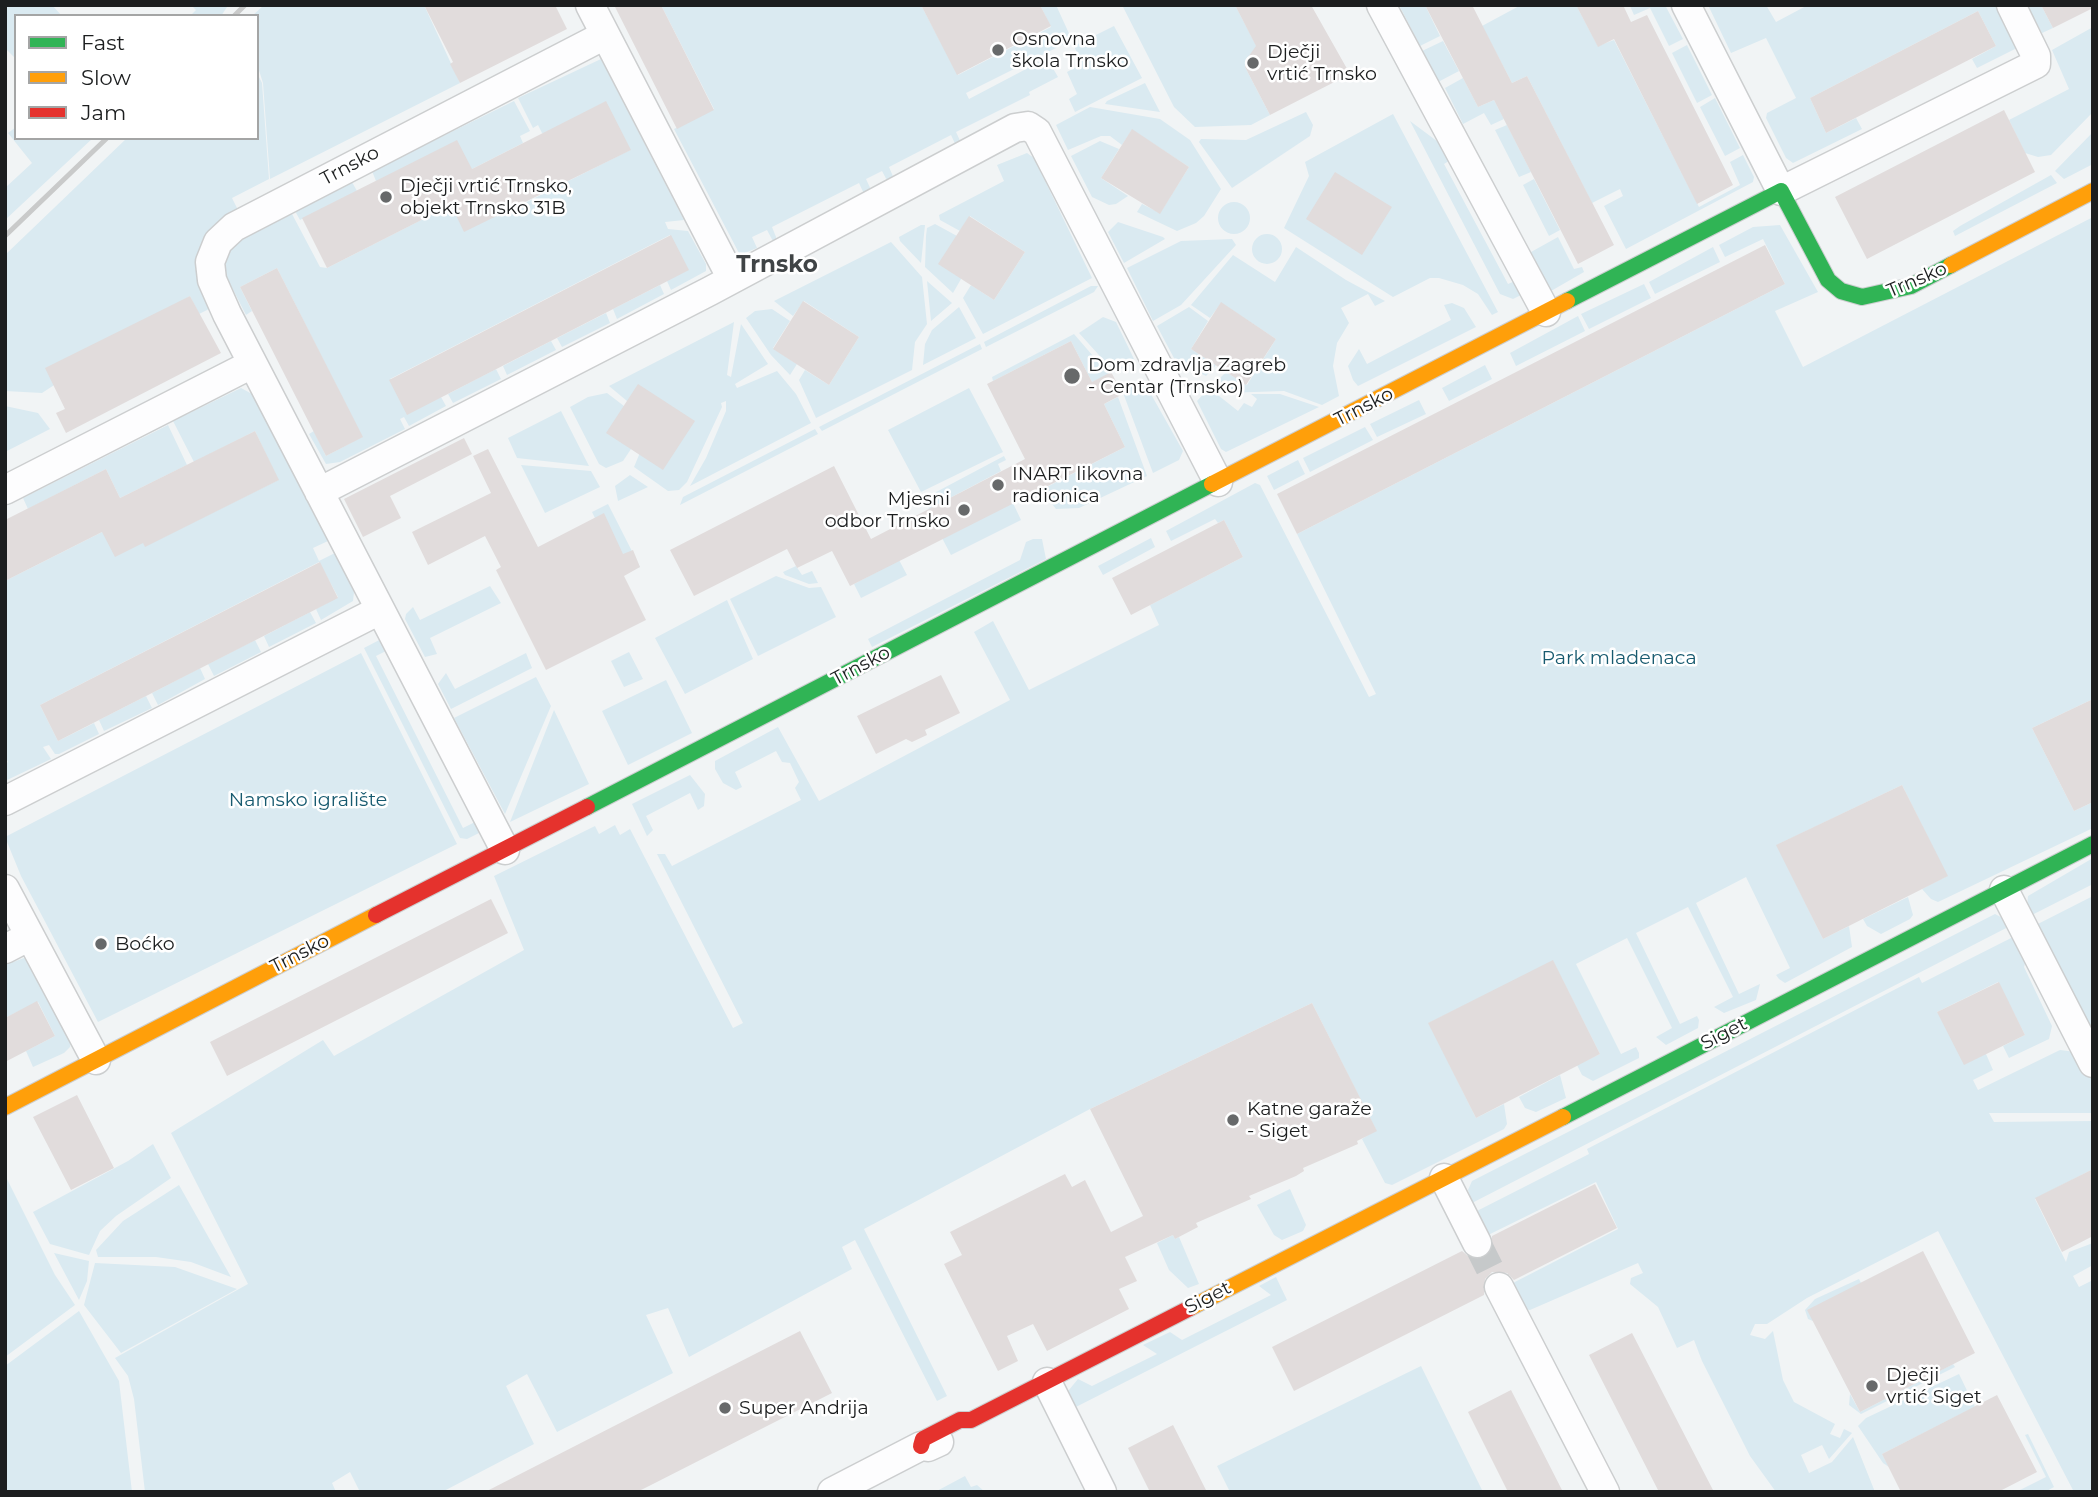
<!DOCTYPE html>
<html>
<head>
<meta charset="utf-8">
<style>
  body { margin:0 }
  #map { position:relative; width:2098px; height:1497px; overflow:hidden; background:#f1f4f5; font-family:Montserrat,sans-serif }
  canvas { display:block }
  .frame { position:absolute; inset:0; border:7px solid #1c1e1f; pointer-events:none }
  .legend { position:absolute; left:14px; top:14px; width:245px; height:126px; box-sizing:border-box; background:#fff; border:2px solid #a4a5a5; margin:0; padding:9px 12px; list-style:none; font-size:21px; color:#1c1e1f }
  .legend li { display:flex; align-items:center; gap:14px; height:35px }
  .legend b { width:35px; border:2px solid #a4a5a5 }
</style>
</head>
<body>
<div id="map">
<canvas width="2098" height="1497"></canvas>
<div class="frame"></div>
<ul class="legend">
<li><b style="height:9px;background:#30b455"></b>Fast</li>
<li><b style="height:9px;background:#ff9f0a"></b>Slow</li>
<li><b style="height:9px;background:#e5322d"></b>Jam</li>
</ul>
</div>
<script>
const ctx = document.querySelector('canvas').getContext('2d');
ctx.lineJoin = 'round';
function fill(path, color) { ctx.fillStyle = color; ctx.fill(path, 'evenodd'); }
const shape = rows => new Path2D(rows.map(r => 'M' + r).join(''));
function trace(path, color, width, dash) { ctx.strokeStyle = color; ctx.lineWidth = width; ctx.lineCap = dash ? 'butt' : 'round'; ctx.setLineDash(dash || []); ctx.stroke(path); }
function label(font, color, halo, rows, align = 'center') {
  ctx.font = font + ' Montserrat,sans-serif'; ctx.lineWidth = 5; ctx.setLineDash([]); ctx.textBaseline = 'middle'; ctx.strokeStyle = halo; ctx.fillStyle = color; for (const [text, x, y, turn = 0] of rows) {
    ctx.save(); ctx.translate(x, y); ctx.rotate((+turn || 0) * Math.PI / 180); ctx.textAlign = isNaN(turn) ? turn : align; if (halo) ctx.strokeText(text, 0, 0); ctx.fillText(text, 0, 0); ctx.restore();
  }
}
const green = shape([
  [5,5,52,5,62,16,16,16,16,59,5,48],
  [191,5,225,5,227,7,221,16,190,16,196,10],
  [264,5,424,5,460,83,270,179,263,83,257,64,257,16,252,16],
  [661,5,921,5,958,75,1051,27,1040,5,1056,5,1072,40,966,93,969,99,1047,58,1058,77,1029,92,1030,95,956,132,963,147,958,150,951,135,889,167,895,181,890,186,882,171,866,179,872,192,865,196,859,183,772,227,778,242,775,245,767,230,752,237,757,248,740,255,674,129,714,109],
  [1122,5,1235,5,1259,51,1248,57,1245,67,1270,115,1251,125,1195,127,1174,107],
  [1399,5,1425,5,1440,36,1420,46],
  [1521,5,1576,5,1598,46,1614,40,1699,207,1740,185,1730,162,1743,155,1754,177,1753,182,1626,249,1604,206,1623,196,1620,189,1592,203,1527,76,1512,83,1482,26],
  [1665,5,1683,39,1669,46,1650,8,1634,15,1630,6],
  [1708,5,1766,5,1776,22,1808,5,1996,5,2017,48,1977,68,1972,59,1996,46,1978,11,1810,98,1826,133,1856,118,1862,129,1793,163,1786,158,1766,118,1767,113,1796,98,1766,38,1731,53],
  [2027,5,2041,5,2053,28,2042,33],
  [1114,26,1142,78,1075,112,1069,99,1077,94,1067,72,1082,64,1074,46],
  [2093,27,2093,112,2051,155,2038,157,2025,153,2009,120,2069,89,2052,50],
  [1443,41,1459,71,1438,82,1422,51],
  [1687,45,1712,95,1697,103,1672,53],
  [601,59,684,220,665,222,668,229,688,231,706,264,706,271,671,290,667,281,670,235,390,379,441,397,446,406,409,426,404,417,400,419,405,429,340,462,326,464,309,434,314,431,326,456,362,437,277,268,240,287,252,311,246,315,226,276,225,257,238,241,292,214,320,267,327,268,482,189,497,217,630,150,542,133,538,125,533,128,518,98],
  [257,73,262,83,269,179,232,198,238,210,229,219,215,306,199,314,190,296,42,393,5,391,5,255,127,138,257,138],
  [1463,78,1478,107,1494,100,1504,119,1491,125,1484,113,1463,124,1445,88],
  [1145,83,1160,112,1105,104,1107,101],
  [1715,98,1740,148,1725,156,1700,107],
  [514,101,530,131,520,136,523,143,472,169,376,181,372,171],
  [1090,107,1160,119,1190,140,1221,189,1204,216,1196,223,1177,231,1137,212,1142,204,1160,213,1189,167,1132,130,1122,145,1110,136,1101,136,1068,150,1056,125],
  [1306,112,1313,125,1310,136,1232,188,1199,142,1201,139,1246,140],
  [1393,114,1498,312,1492,315,1478,294,1463,285,1439,278,1430,278,1393,297,1284,228,1309,176,1305,162],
  [1410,121,1457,156,1444,164,1508,284,1522,278,1529,291,1513,299,1500,294],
  [1507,125,1531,172,1519,177,1495,130],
  [16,127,16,138,93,138,5,220,5,188,32,163,8,133],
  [2093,132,2093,164,2064,179,2055,171],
  [1100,141,1119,149,1101,178,1128,196,1116,204,1109,205,1092,197,1071,156],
  [1027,153,1034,158,1092,278,983,334,963,298,971,285,994,300,1025,252,970,216,960,231,940,220,939,215,1004,181,997,165],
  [2051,175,2057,183,1955,236,1953,231,1960,226],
  [1534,179,1560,230,1549,236,1523,185],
  [352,182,357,191,300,220,295,211],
  '1218 218a16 16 0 1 1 32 0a16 16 0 1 1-32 0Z',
  [2093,217,2093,699,2032,728,2074,811,2093,802,2093,828,1938,902,1931,899,1922,889,1947,876,1902,785,1777,845,1823,939,1849,926,1852,947,1785,983,1779,979,1776,975,1790,968,1746,877,1696,903,1739,994,1760,984,1756,1000,1724,1013,1714,1007,1733,997,1688,907,1636,933,1680,1024,1697,1016,1699,1020,1698,1028,1666,1045,1656,1037,1672,1028,1627,938,1576,964,1621,1054,1636,1047,1639,1053,1639,1058,1593,1081,1582,1075,1577,1065,1600,1054,1553,961,1429,1023,1476,1118,1504,1104,1507,1124,1504,1129,1392,1185,1385,1183,1362,1139,1376,1130,1312,1003,1090,1109,864,1229,947,1396,937,1401,855,1240,842,1247,852,1269,689,1357,668,1308,646,1315,673,1373,557,1432,527,1374,506,1386,534,1444,442,1492,360,1492,350,1472,332,1483,336,1492,145,1492,134,1399,128,1376,115,1358,248,1284,171,1133,323,1040,334,1056,524,950,494,876,595,826,599,834,615,825,620,835,630,829,733,1028,743,1023,657,854,665,854,672,866,801,800,795,788,799,782,790,763,782,762,776,751,735,772,742,787,736,790,723,783,715,769,715,761,778,727,819,801,1010,700,974,632,993,621,1029,690,1159,625,1150,605,1243,557,1224,520,1218,523,1215,519,1171,541,1166,531,1255,483,1260,485,1369,697,1376,694,1297,534,1785,284,1763,239,1725,257,1719,245,1753,227,1780,225,1818,292,1775,311,1803,367],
  [1118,222,1163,237,1165,239,1124,263,1108,232],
  [935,224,957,236,961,279,953,293,925,267,926,236,927,228],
  [921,225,925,225,921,263,900,241,899,237],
  '1252 249a15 15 0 1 1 30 0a15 15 0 1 1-30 0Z',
  [1558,237,1574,269,1582,267,1584,272,1551,291,1531,252],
  [1232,239,1236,245,1181,305,1153,321,1127,268,1181,241],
  [891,242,922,277,927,324,915,342,912,370,816,418,799,380,805,370,829,385,859,337,804,301,793,316,774,301],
  [1296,247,1346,280,1385,301,1375,306,1368,294,1341,308,1349,323,1337,343,1333,366,1339,396,1322,405,1284,391,1224,393,1213,385,1226,372,1247,385,1276,339,1221,303,1210,318,1191,305,1233,255,1275,282],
  [1713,247,1720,262,1655,294,1649,282],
  [927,281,952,303,931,321],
  [1644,284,1651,298,1589,329,1581,314],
  [660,285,664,294,617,319,613,309],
  [1091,286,1098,286,1094,292,986,347,984,342],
  [1452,303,1464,308,1476,327,1358,386,1353,380,1348,366,1359,349,1367,364,1451,320,1444,305],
  [959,307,976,338,923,365,925,344,932,330],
  [1189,307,1208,321,1191,349,1216,365,1206,376,1175,360,1157,326],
  [772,309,790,321,773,348,797,364,790,375,771,355,746,318,755,311],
  [606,313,610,323,562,347,557,338],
  [1578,316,1585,331,1516,366,1510,353],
  [1103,317,1116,322,1134,359,1107,364,1079,333],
  [734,322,727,375,731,377,741,324,768,364,735,384,737,388,777,371,796,394,811,423,690,486,706,458,726,411,726,401,721,403,722,407,687,482,679,490,668,491,634,467,639,455,627,401,609,386],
  [1074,334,1106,371,1132,364,1092,382,1071,341,993,381,992,377],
  [551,341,556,350,507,375,503,366],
  [980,344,982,349,822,431,819,427],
  [1485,365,1492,379,1449,401,1442,388],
  [496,369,501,379,453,403,448,394],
  [1143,380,1183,451,1179,460,1153,473,1122,390],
  [241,388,252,394,328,541,313,548,319,561,335,553,354,592,353,601,321,620,316,609,338,597,319,562,40,705,58,741,94,723,99,734,59,754,55,754,49,745,43,747,51,759,5,781,5,764,8,762,5,756,5,581,130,518,145,546,278,480,255,431,194,462,173,421],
  [969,388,1003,452,921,492,888,430],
  [1209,388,1238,411,1244,403,1252,407,1257,399,1251,394,1280,394,1319,407,1226,452,1221,449,1197,401],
  [607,393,624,406,631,449,623,461,606,468,599,464,570,407,588,397],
  [1118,397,1147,476,1079,508,1056,509,1041,490,1125,447,1104,404],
  [1419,400,1426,414,1377,437,1370,424],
  [5,406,38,413,50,429,5,452],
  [561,411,589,466,517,458,508,438],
  [168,425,187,465,120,498,106,469,28,509,23,498],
  [1365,427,1373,440,1310,472,1303,458],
  [815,429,818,434,680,505,683,497],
  [1004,456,1006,460,998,464,1001,471,929,509,923,499],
  [1298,460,1305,474,1274,490,1267,476],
  [521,465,591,471,600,487,545,513],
  [630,475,648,487,618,501,615,486],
  [1012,501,1021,520,951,555,942,538],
  [608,504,640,567,623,575,592,512],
  [1151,538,1155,547,1103,575,1098,566],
  [1033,539,1042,539,1046,559,872,647,868,639,1020,560,1026,542],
  [899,560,907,575,861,598,854,584],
  [796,566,802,575,812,571,818,583,809,584,785,575,783,572],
  [776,576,809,588,821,587,836,617,758,656,730,599],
  [490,586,501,603,430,638,437,654,425,657,405,619,406,614,413,607,420,620],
  [727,600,753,659,685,694,655,638],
  [310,612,316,623,269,647,264,636],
  [385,637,390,649,376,656,463,828,477,821,483,831,467,839,460,838,364,648],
  [255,640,261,652,214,676,208,664],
  [629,652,643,679,624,687,611,661],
  [361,653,457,844,98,1022,21,876,5,837],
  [526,653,532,668,451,709,438,684,446,673,455,689],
  [200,668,205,679,158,705,152,693],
  [536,677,551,706,505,814,454,718],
  [666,680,692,733,628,765,602,711],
  [146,696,152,708,104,731,99,720],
  [554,710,589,784,510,822],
  [690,775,705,794,704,806,698,810,690,793,646,816,653,830,647,836,632,804],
  [2093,858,2093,884,2026,918,2028,896],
  [2093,896,2093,1051,2030,928],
  [1908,897,1913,915,1910,919,1881,934,1867,926,1863,919],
  [1995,914,2014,924,1472,1203,1468,1190,1472,1181],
  [2021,933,2029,951,2024,967,2052,1026,2049,1039,2009,1058,2003,1046,2025,1035,1998,982,1937,1012,1986,1054,1993,1070,1973,1080,1978,1090,2060,1050,2075,1052,2093,1075,2093,1113,1989,1113,1994,1122,2093,1121,2093,1169,2035,1199,2066,1262,2069,1252,2093,1243,2093,1265,2073,1276,2079,1287,2093,1280,2093,1492,2074,1492,1938,1231,1807,1298,1767,1324,1755,1324,1750,1335,1765,1339,1773,1331,1783,1380,1794,1402,1835,1424,1830,1434,1840,1438,1844,1429,1852,1433,1829,1459,1822,1445,1801,1455,1809,1473,1832,1462,1853,1437,1875,1492,1776,1492,1750,1456,1702,1361,1694,1340,1677,1348,1658,1307,1630,1284,1631,1278,1643,1273,1638,1263,1530,1310,1523,1309,1511,1284,1618,1229,1596,1182,1482,1238,1471,1214,1589,1154,1587,1149,1919,977,1922,983],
  [24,958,30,961,71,1041,70,1047,64,1053,33,1067,26,1051,55,1036,38,1002,5,1018,5,965],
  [1560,1075,1566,1098,1536,1112,1525,1108,1519,1097],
  [153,1144,171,1178,116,1216,100,1231,89,1255,50,1244,33,1212,128,1161],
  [5,1175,55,1275,75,1305,5,1357],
  [179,1185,231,1277,191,1262,156,1257,98,1257,96,1250,123,1221],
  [1290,1189,1306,1225,1303,1231,1282,1240,1274,1235,1257,1205],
  [1173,1235,1175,1239,1179,1237,1199,1284,1188,1288,1169,1270,1157,1243],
  [54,1253,89,1261,87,1281,79,1300],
  [95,1263,175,1267,237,1289,121,1353,84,1305],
  [1276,1277,1287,1300,1066,1412,1064,1396,1078,1379,1092,1386,1157,1354,1143,1345,1170,1332,1182,1340,1271,1295,1259,1286],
  [1859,1279,1861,1283,1813,1321,1808,1319,1805,1310,1815,1299],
  [79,1311,119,1381,132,1492,5,1492,5,1366],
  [1953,1364,1955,1367,1861,1414,1849,1405,1850,1394,1860,1412],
  [1421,1366,1483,1492,1230,1492,1217,1466],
  [1959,1374,1975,1407,1882,1454,1889,1467,1883,1463,1858,1426,1866,1418],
  [2028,1434,2054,1487,2045,1492,2016,1492,2046,1477,2025,1435],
  [965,1476,971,1487,977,1485,985,1492,935,1492]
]);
const building = shape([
  [424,5,555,5,567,29,460,83,450,64,453,62],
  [614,5,661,5,714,110,677,129],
  [921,5,1040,5,1051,26,957,75],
  [1235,5,1311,5,1350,74,1270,115,1245,67,1246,60,1256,46],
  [1425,5,1472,5,1512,83,1527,76,1614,245,1578,264,1494,100,1478,107],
  [1576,5,1623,5,1631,22,1647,15,1733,185,1697,204,1614,39,1598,47],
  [2041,5,2093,5,2093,8,2053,28],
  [1978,11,1996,46,1826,133,1810,98],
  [606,101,631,150,464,232,451,205,327,268,302,218,457,140,472,169],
  [2004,110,2035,172,1867,259,1835,197],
  [1132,129,1189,167,1160,214,1101,178],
  [1335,172,1392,207,1362,255,1306,219],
  [969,216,1025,252,994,300,938,264],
  [671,235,689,270,407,415,389,380],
  [1765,245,1785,284,1297,534,1277,494],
  [277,268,363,437,326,456,240,287],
  [190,296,221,353,66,433,56,413,65,409,45,368],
  [803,301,859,337,829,385,773,349],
  [1221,302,1276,339,1246,385,1191,349],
  [1071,341,1092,382,1111,372,1123,394,1104,404,1125,447,850,586,832,551,797,568,787,549,694,596,670,550,834,466,871,539,1025,459,987,384],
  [638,384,695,421,663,470,606,433],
  [255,431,279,480,145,547,143,543,115,557,102,532,5,581,5,520,106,469,120,498],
  [464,438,472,454,390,496,401,518,363,537,344,499],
  [488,449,538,547,604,513,623,554,633,550,640,567,624,576,646,620,546,670,496,570,501,567,485,536,428,565,412,532,491,493,473,456],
  [1224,520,1243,557,1131,615,1112,578],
  [320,562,338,598,58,741,40,705],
  [941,675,960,713,925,730,927,735,912,742,906,739,876,754,857,716],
  [2093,699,2093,802,2074,811,2032,728],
  [1902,785,1948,876,1823,939,1776,845],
  [491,899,508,933,227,1076,210,1042],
  [1553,960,1600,1054,1476,1118,1428,1023],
  [1999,982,2025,1035,1964,1065,1937,1012],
  [37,1001,55,1036,5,1062,5,1018],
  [1312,1003,1377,1131,1357,1141,1358,1144,1303,1168,1304,1171,1296,1176,1249,1196,1251,1199,1196,1223,1198,1227,1175,1239,1173,1235,1125,1257,1137,1281,1119,1289,1129,1309,1047,1351,1033,1324,1007,1336,1018,1361,998,1371,944,1264,962,1255,950,1232,1065,1174,1072,1187,1085,1180,1111,1232,1143,1216,1090,1109],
  [77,1095,114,1168,71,1190,33,1117],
  [2093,1169,2093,1236,2062,1252,2035,1198],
  [1595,1184,1617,1228,1514,1280,1507,1273,1492,1272,1485,1279,1484,1295,1294,1391,1272,1347,1462,1251,1469,1257,1484,1258,1491,1251,1492,1236],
  [1923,1251,1975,1353,1860,1412,1807,1310],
  [800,1331,832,1393,651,1485,637,1492,485,1492],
  [1632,1333,1714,1492,1659,1492,1589,1355],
  [1511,1390,1563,1492,1508,1492,1468,1412],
  [1997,1395,2037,1472,1998,1492,1901,1492,1882,1454],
  [1173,1425,1207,1492,1150,1492,1128,1448]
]);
const streetTunnel = shape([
  [1477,1243,1499,1287]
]);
const street = shape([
  [590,5,732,279],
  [1381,5,1546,312],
  [1686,5,1781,191,2036,64,2036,56,2011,5],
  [5,490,252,364],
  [319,492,710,291,1015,128,1028,126,1037,132,1218,482],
  [5,801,380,610],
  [505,850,227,314,212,280,210,262,218,242,234,227,605,35],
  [5,889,96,1060],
  [2004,890,2093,1063],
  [5,949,30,936],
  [1444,1178,1477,1243],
  [1499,1287,1605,1492],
  [1047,1382,1102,1492],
  [832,1492,921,1446,928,1447,939,1442]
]);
const fast = shape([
  [1567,301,1781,191,1828,280,1841,291,1862,297,1911,286,1951,265],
  [587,807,1212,484],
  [1563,1117,2093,844]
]);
const slow = shape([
  [1951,265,2093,191],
  [1212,484,1567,301],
  [5,1107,376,915],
  [1190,1308,1563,1117]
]);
const jam = shape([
  [376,915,587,807],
  [921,1446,923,1439,960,1420,971,1420,1190,1308]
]);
const rail = shape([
  [234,16,245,5],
  [5,236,107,138]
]);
const markers = [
  [998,50,7,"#67696a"],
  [1253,63,7,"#67696a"],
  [386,197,7,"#67696a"],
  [1072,376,9,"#67696a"],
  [998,485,7,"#67696a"],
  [964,510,7,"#67696a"],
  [101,944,7,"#67696a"],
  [1233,1120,7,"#67696a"],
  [1872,1386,7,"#67696a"],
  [725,1408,7,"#67696a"]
];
const poiNames = [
  ["Osnovna",1012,39],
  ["škola Trnsko",1012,61],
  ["Dječji",1267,52],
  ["vrtić Trnsko",1267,74],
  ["Dječji vrtić Trnsko,",400,186],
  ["objekt Trnsko 31B",400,208],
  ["Dom zdravlja Zagreb",1088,365],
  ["- Centar (Trnsko)",1088,387],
  ["INART likovna",1012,474],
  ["radionica",1012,496],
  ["Mjesni",950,499,"right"],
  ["odbor Trnsko",950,521,"right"],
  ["Boćko",115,944],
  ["Katne garaže",1247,1109],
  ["- Siget",1247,1131],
  ["Dječji",1886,1375],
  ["vrtić Siget",1886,1397],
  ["Super Andrija",739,1408]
];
const streetNames = [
  ["Trnsko",350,166,-28],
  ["Trnsko",1917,280,-23],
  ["Trnsko",1364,407,-27],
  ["Trnsko",861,666,-28],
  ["Trnsko",300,954,-27],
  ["Siget",1724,1034,-27],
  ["Siget",1208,1298,-27]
];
const parkNames = [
  ["Park mladenaca",1619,658],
  ["Namsko igralište",308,800]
];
const quarterNames = [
  ["Trnsko",777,265]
];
fill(green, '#daeaf1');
fill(building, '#e1dcdc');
trace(streetTunnel, '#c6c9ca', 28, [28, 14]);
trace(street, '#cccecf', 31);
trace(fast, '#cccecf', 18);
trace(slow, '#cccecf', 18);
trace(jam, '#cccecf', 18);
trace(street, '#fdfdfe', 28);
trace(fast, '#30b455', 16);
trace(slow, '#ff9f0a', 16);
trace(jam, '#e5322d', 16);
trace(rail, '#c9caca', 5);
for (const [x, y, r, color] of markers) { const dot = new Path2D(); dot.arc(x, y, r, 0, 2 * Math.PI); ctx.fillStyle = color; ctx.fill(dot); trace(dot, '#fff', 2.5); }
label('19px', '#1c1e1f', '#fff', poiNames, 'left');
label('19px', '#1c1e1f', '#fff', streetNames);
label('19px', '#175a6f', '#fff', parkNames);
label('bold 23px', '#404446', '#fff', quarterNames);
</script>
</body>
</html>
